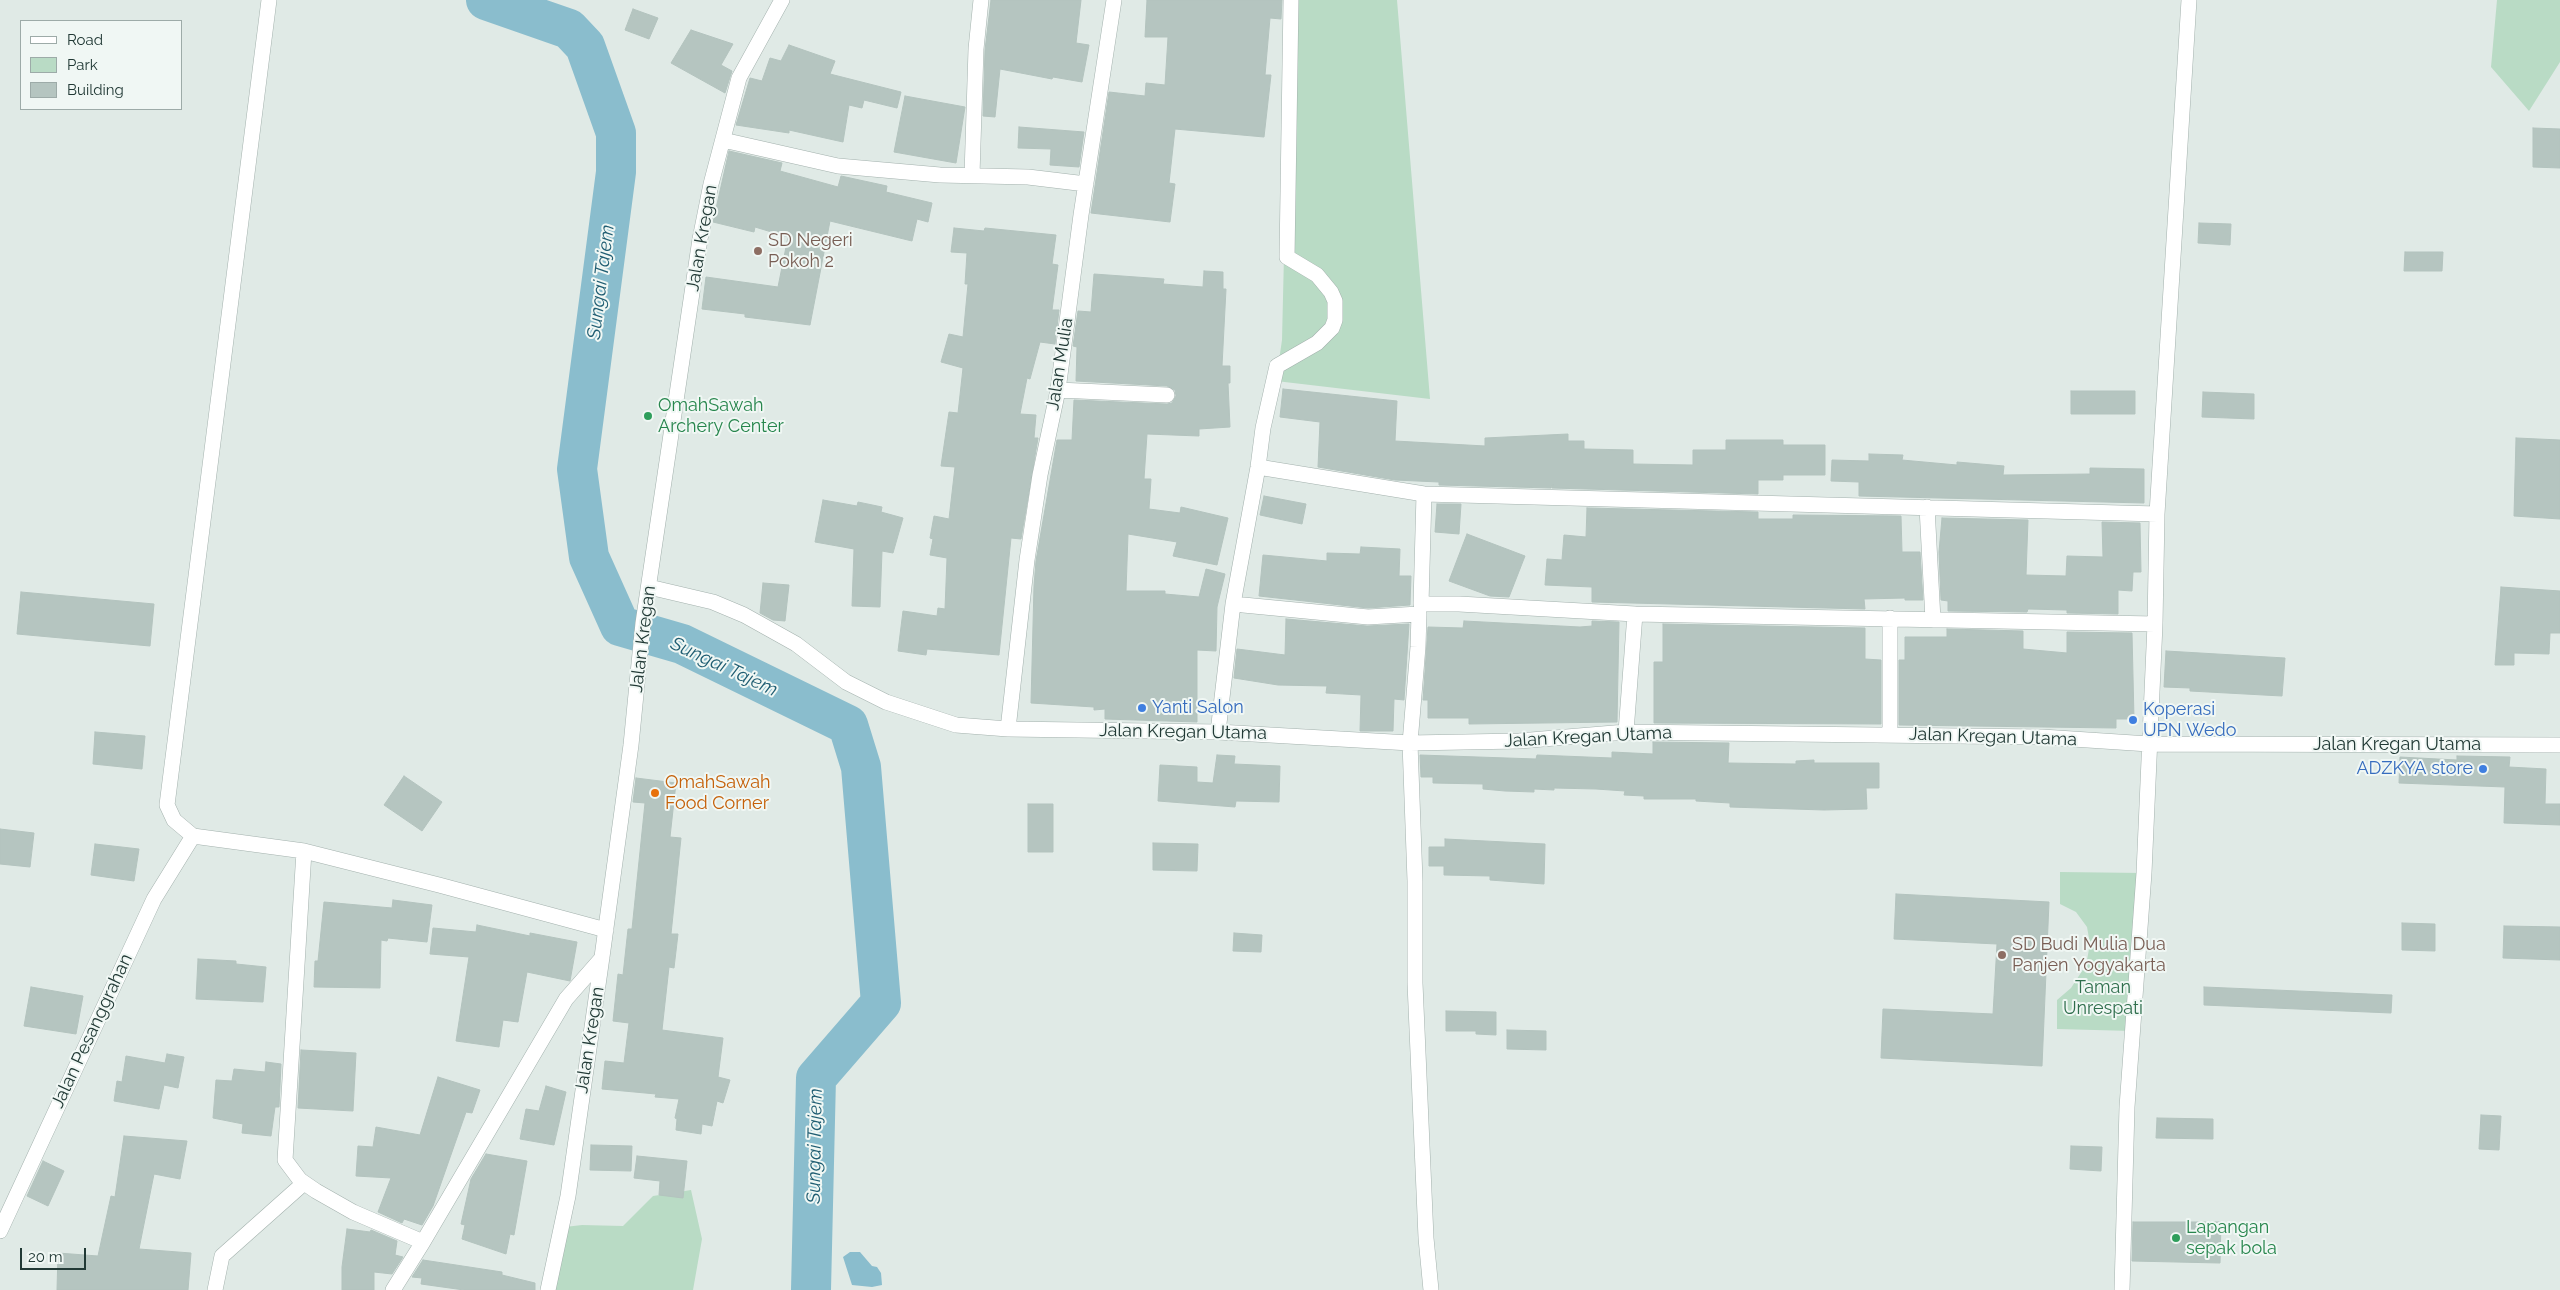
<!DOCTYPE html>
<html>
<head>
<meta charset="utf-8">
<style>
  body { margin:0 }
  #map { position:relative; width:2560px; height:1290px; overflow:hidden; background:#e0eae6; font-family:Raleway,sans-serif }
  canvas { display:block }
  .legend { position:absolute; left:20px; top:20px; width:162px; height:90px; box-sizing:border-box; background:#f0f7f4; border:1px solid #9daba8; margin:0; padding:6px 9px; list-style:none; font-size:15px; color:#213935 }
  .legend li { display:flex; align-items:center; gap:10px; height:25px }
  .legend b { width:25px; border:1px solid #9daba8 }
  .scale { position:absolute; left:20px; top:1248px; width:66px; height:22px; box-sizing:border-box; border:2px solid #213935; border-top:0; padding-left:6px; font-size:15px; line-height:18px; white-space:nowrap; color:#213935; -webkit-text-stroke:4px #f0f7f4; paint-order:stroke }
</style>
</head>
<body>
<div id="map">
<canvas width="2560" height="1290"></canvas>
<ul class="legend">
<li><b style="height:6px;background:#fff"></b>Road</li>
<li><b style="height:14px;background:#b9dbc5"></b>Park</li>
<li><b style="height:14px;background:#b5c5c0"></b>Building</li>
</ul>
<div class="scale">20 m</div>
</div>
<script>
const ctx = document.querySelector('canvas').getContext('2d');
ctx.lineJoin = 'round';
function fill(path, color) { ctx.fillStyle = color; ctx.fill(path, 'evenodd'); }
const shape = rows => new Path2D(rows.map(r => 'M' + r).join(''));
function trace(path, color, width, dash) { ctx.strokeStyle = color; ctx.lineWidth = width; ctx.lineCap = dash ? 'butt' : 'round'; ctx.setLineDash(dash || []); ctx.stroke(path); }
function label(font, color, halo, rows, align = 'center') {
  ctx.font = font + ' Raleway,sans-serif'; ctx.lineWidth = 4; ctx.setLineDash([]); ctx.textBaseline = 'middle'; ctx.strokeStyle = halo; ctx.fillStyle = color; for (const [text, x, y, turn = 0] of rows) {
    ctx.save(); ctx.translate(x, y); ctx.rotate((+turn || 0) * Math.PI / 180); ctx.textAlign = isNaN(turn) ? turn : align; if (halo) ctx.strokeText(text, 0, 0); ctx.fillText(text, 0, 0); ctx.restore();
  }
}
const green = shape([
  [1290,0,1397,0,1430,399,1276,381,1282,340],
  [2497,0,2560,0,2560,62,2529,111,2491,67],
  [2060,872,2144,873,2132,1031,2057,1029,2057,1000,2071,988,2086,965,2090,944,2087,927,2076,912,2060,904],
  [691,1190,702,1239,693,1290,555,1290,565,1227,582,1225,623,1226,653,1196]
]);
const water = shape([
  [850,1252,860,1252,872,1266,877,1267,881,1273,882,1285,872,1287,852,1285,843,1257]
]);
const river = shape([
  [486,0,569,29,585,46,616,133,616,172,577,469,589,557,620,626,682,644,848,725,861,767,881,1003,816,1078,811,1290]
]);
const building = shape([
  [991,0,1081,0,1076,43,1089,45,1082,82,1053,77,1052,79,1000,69,995,117,983,116,985,50,991,0],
  [1147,0,1282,0,1281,19,1270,18,1265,75,1271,75,1264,137,1175,129,1169,183,1175,184,1170,222,1091,213,1109,92,1145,96,1146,83,1165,85,1168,37,1145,37,1147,0],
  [633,9,658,18,649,39,625,30,633,9],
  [691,30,733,44,721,65,732,71,725,93,671,63,691,30],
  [789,45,835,61,830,74,901,92,897,108,864,100,862,108,849,105,843,142,789,130,789,133,736,125,750,78,762,81,770,58,781,61,789,45],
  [905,96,965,107,956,163,894,152,905,96],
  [1019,127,1084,132,1079,167,1050,165,1051,149,1018,148,1019,127],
  [2533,128,2560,129,2560,168,2533,167,2533,128],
  [729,151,782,163,780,171,838,187,841,176,887,186,886,192,932,203,928,222,917,219,912,241,830,221,810,325,745,317,745,314,702,309,706,277,778,287,788,237,755,227,754,232,713,222,729,151],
  [2199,223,2231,224,2230,245,2198,243,2199,223],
  [954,228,984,231,985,228,1056,235,1052,264,1058,265,1052,310,1059,310,1055,344,1040,342,1030,379,1027,378,1020,414,1036,415,1034,438,1038,438,1021,539,1011,538,999,655,927,649,926,655,898,651,903,611,937,616,938,608,945,609,947,558,930,555,933,539,930,538,934,516,949,519,955,467,941,466,949,412,958,413,963,368,941,362,949,334,963,337,968,284,965,284,967,253,951,252,954,228],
  [2405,252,2443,252,2442,271,2404,271,2405,252],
  [1204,271,1223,272,1223,289,1226,289,1222,366,1230,366,1230,383,1228,383,1230,427,1199,429,1199,436,1147,434,1144,479,1151,479,1149,509,1180,513,1181,507,1228,518,1217,565,1173,556,1177,542,1128,534,1126,591,1165,591,1165,594,1199,597,1206,569,1225,574,1217,607,1216,651,1197,650,1197,722,1105,719,1105,709,1094,710,1094,707,1031,703,1034,586,1036,561,1057,440,1072,440,1074,400,1167,404,1172,403,1176,396,1175,390,1167,386,1076,381,1077,347,1073,346,1078,311,1091,312,1094,274,1164,279,1163,284,1203,287,1204,271],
  [1283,389,1397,401,1395,441,1485,446,1485,438,1568,434,1568,441,1584,441,1584,449,1633,450,1633,464,1693,465,1693,450,1726,450,1726,440,1783,440,1783,445,1825,445,1825,475,1783,475,1783,480,1758,480,1758,494,1552,488,1553,484,1551,488,1439,485,1439,482,1395,480,1318,467,1320,422,1280,417,1283,389],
  [2071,391,2135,391,2135,414,2071,414,2071,391],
  [2203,392,2254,394,2254,419,2202,417,2203,392],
  [2516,438,2560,440,2560,519,2514,516,2516,438],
  [1869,454,1903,455,1902,460,1957,465,1957,462,2004,466,2003,475,2090,474,2090,468,2144,469,2144,503,1859,496,1859,482,1831,481,1832,460,1869,461,1869,454],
  [1264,496,1306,504,1302,524,1260,515,1264,496],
  [823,500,857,506,858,502,882,507,881,512,903,518,893,553,882,551,880,607,852,606,854,549,815,542,823,500],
  [1437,504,1461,504,1459,534,1435,532,1437,504],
  [1587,508,1758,512,1758,519,1793,519,1793,515,1901,516,1902,552,1920,552,1923,600,1905,600,1905,598,1864,599,1865,609,1592,602,1592,587,1545,585,1547,559,1562,560,1564,535,1586,537,1587,508],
  [1942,518,2028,520,2026,575,2066,576,2067,556,2103,557,2102,522,2140,523,2141,572,2133,572,2132,591,2118,590,2118,614,2067,613,2067,610,2028,609,2027,612,1948,611,1948,601,1941,600,1939,552,1942,518],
  [1467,534,1525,556,1509,597,1490,596,1449,581,1467,534],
  [1361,547,1400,549,1399,576,1411,576,1410,605,1368,608,1259,596,1263,555,1327,561,1327,553,1360,554,1361,547],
  [763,583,789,585,785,621,773,620,760,613,763,583],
  [2501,587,2560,591,2560,633,2550,633,2549,654,2514,653,2514,665,2495,665,2501,587],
  [21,592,154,604,150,646,17,634,21,592],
  [1286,619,1367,626,1409,624,1404,700,1394,699,1393,731,1360,731,1361,695,1326,693,1327,686,1278,685,1234,678,1237,649,1285,655,1286,619],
  [1464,621,1580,627,1592,626,1592,621,1619,622,1617,722,1469,724,1469,718,1428,718,1428,700,1423,700,1428,627,1463,628,1464,621],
  [1663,624,1865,628,1865,659,1881,660,1881,724,1654,723,1654,662,1663,662,1663,624],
  [1947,629,2023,631,2023,649,2067,653,2067,632,2132,633,2134,719,2116,719,2116,728,1899,725,1899,660,1905,660,1905,637,1947,637,1947,629],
  [2166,651,2285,658,2282,696,2190,691,2190,688,2164,687,2166,651],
  [95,732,145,736,142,769,93,764,95,732],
  [1653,742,1729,743,1728,763,1796,764,1796,761,1814,760,1814,763,1879,763,1879,788,1866,788,1867,809,1824,810,1730,807,1730,803,1696,801,1696,799,1644,799,1644,796,1624,795,1625,791,1596,789,1554,788,1554,790,1534,789,1534,792,1505,791,1483,789,1483,784,1433,783,1433,777,1421,777,1420,755,1536,759,1537,755,1612,758,1612,752,1653,754,1653,742],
  [1217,755,1235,756,1234,764,1280,766,1279,802,1236,801,1235,807,1158,801,1160,765,1197,767,1197,782,1213,783,1217,755],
  [2457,756,2510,757,2509,767,2546,769,2545,804,2560,804,2560,825,2504,823,2505,787,2399,783,2400,757,2457,760,2457,756],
  [404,776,442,802,422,831,384,805,404,776],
  [636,778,676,783,670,837,681,838,671,934,678,934,674,968,669,967,662,1030,723,1038,718,1077,730,1080,723,1103,717,1101,712,1126,702,1124,701,1134,676,1130,677,1119,675,1118,679,1099,655,1097,656,1094,602,1089,605,1061,624,1063,629,1023,613,1021,618,974,623,975,628,929,632,929,645,803,633,802,636,778],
  [1028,804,1053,804,1053,852,1028,852,1028,804],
  [0,829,34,833,30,867,0,864,0,829],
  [1445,839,1545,844,1544,884,1490,880,1490,876,1444,875,1444,866,1429,866,1429,847,1445,847,1445,839],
  [1153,843,1198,844,1197,871,1153,870,1153,843],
  [95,844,139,849,134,881,91,875,95,844],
  [1896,894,2049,902,2042,1066,1881,1058,1883,1009,1993,1014,1997,944,1894,939,1896,894],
  [393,900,432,905,427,942,388,938,387,941,381,940,380,988,314,987,315,961,318,961,324,902,392,908,393,900],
  [2402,923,2435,924,2435,951,2402,950,2402,923],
  [477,925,530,936,530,933,577,942,570,981,527,972,518,1022,503,1020,499,1047,456,1041,469,957,430,954,433,928,476,932,477,925],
  [2504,926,2560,927,2560,960,2503,958,2504,926],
  [1234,933,1262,935,1261,952,1233,951,1234,933],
  [198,959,236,961,236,964,266,967,263,1002,196,999,198,959],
  [31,987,83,996,76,1034,24,1026,31,987],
  [2204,987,2392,995,2391,1013,2204,1005,2204,987],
  [1446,1011,1496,1012,1496,1035,1476,1034,1476,1031,1446,1031,1446,1011],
  [1507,1030,1546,1031,1546,1050,1507,1049,1507,1030],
  [301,1050,356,1053,353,1111,298,1108,301,1050],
  [167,1054,184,1057,178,1088,164,1085,159,1109,114,1101,117,1081,122,1082,126,1056,165,1063,167,1054],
  [266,1062,281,1064,279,1107,275,1107,271,1136,242,1133,243,1124,213,1118,216,1080,232,1081,234,1069,265,1072,266,1062],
  [438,1077,480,1090,472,1113,466,1112,433,1206,422,1225,404,1219,402,1223,378,1212,391,1178,356,1176,358,1146,373,1147,376,1127,420,1135,438,1077],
  [546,1086,566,1092,554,1145,520,1139,526,1109,539,1111,546,1086],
  [2481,1115,2501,1116,2499,1150,2479,1149,2481,1115],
  [2157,1118,2213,1119,2213,1139,2156,1138,2157,1118],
  [124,1136,187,1141,180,1179,154,1174,139,1249,191,1253,188,1290,57,1290,58,1253,98,1256,111,1196,115,1197,124,1136],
  [591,1145,632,1146,631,1171,590,1170,591,1145],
  [2071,1146,2102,1147,2101,1171,2070,1169,2071,1146],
  [486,1154,527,1161,514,1235,510,1234,506,1254,462,1239,465,1225,461,1224,471,1179,486,1154],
  [637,1156,687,1161,683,1198,659,1195,660,1181,634,1178,637,1156],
  [43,1161,64,1171,48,1206,27,1196,43,1161],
  [2133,1222,2221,1222,2220,1263,2132,1261,2133,1222],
  [347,1229,370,1232,371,1230,397,1241,395,1255,403,1257,392,1274,374,1272,374,1290,342,1290,342,1267,347,1229],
  [423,1260,502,1272,502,1275,535,1283,535,1290,464,1290,421,1284,422,1278,412,1277,423,1260]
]);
const minor = shape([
  [269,0,167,805,174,820,193,836,304,851,439,885,606,930],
  [723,140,838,166,940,175,1028,177,1086,184],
  [972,175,976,49,981,0],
  [1058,390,1167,395],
  [1258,467,1424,494,2157,514],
  [1424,494,1421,604,1459,604,1635,614,2155,624],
  [1927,507,1933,620],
  [649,587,713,602,744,615,796,644,846,682,886,702,956,725,1008,729,1218,732,1410,743,1519,741,1626,732,2042,737,2149,744,2560,745],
  [1233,604,1368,617,1419,614,1418,647,1410,743,1415,881,1415,983,1426,1238,1431,1290],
  [1008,729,1027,560,1040,475,1058,390,1081,215,1114,0],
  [1218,732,1233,604,1258,467,1263,428,1277,366,1317,343,1332,328,1335,320,1335,301,1331,292,1317,275,1287,257,1291,0],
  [1626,732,1635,614],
  [1890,734,1890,618],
  [304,851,285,1160,300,1180,316,1191,353,1212,423,1242],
  [0,1231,154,899,193,836],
  [215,1290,222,1256,304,1183],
  [393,1290,423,1242,566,999,602,958],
  [548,1290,568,1196,602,957,631,745,643,623,700,239,711,184,739,78,782,0],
  [2122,1290,2127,1107,2144,873,2155,624,2157,514,2189,0]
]);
const markers = [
  [758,251,5,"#8d6e63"],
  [648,416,5,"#2e9e5b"],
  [1142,708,5,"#3f7fe0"],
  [2133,720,5,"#3f7fe0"],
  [2483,769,5,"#3f7fe0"],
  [655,793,5,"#e8710a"],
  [2002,955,5,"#8d6e63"],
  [2176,1238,5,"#2e9e5b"]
];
const streetNames = [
  ["Jalan Kregan",702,238,-80],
  ["Jalan Mulia",1060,364,-81],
  ["Jalan Kregan",643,639,-83],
  ["Jalan Kregan Utama",1183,732,1],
  ["Jalan Kregan Utama",1588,737,-3],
  ["Jalan Kregan Utama",1993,737,2],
  ["Jalan Kregan Utama",2397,745],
  ["Jalan Pesanggrahan",92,1031,-65],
  ["Jalan Kregan",590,1040,-81]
];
const educationNames = [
  ["SD Negeri",768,241],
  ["Pokoh 2",768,262],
  ["SD Budi Mulia Dua",2012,945],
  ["Panjen Yogyakarta",2012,966]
];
const leisureNames = [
  ["OmahSawah",658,406],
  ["Archery Center",658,427],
  ["Lapangan",2186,1228],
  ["sepak bola",2186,1249]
];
const shopNames = [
  ["Yanti Salon",1152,708],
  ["Koperasi",2143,710],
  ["UPN Wedo",2143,731],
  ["ADZKYA store",2473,769,"right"]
];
const foodNames = [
  ["OmahSawah",665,783],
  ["Food Corner",665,804]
];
const parkNames = [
  ["Taman",2103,988],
  ["Unrespati",2103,1009]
];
const waterNames = [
  ["Sungai Tajem",601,282,-83],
  ["Sungai Tajem",724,667,25],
  ["Sungai Tajem",815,1146,-89]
];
fill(green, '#b9dbc5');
fill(water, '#8abdcd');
trace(river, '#8abdcd', 40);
fill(building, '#b5c5c0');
trace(building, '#b3c3be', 1);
trace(minor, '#a3b1ad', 16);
trace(minor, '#fff', 15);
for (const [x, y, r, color] of markers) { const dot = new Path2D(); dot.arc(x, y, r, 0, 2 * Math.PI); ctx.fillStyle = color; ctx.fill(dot); trace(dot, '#f0f7f4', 2); }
label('18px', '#213935', '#f0f7f4', streetNames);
label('18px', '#785e54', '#f0f7f4', educationNames, 'left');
label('18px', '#27864d', '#f0f7f4', leisureNames, 'left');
label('18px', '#366cbe', '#f0f7f4', shopNames, 'left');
label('18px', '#c56008', '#f0f7f4', foodNames, 'left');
label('18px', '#2e6e4c', '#f0f7f4', parkNames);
label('italic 19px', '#1f5d72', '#f0f7f4', waterNames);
</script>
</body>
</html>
